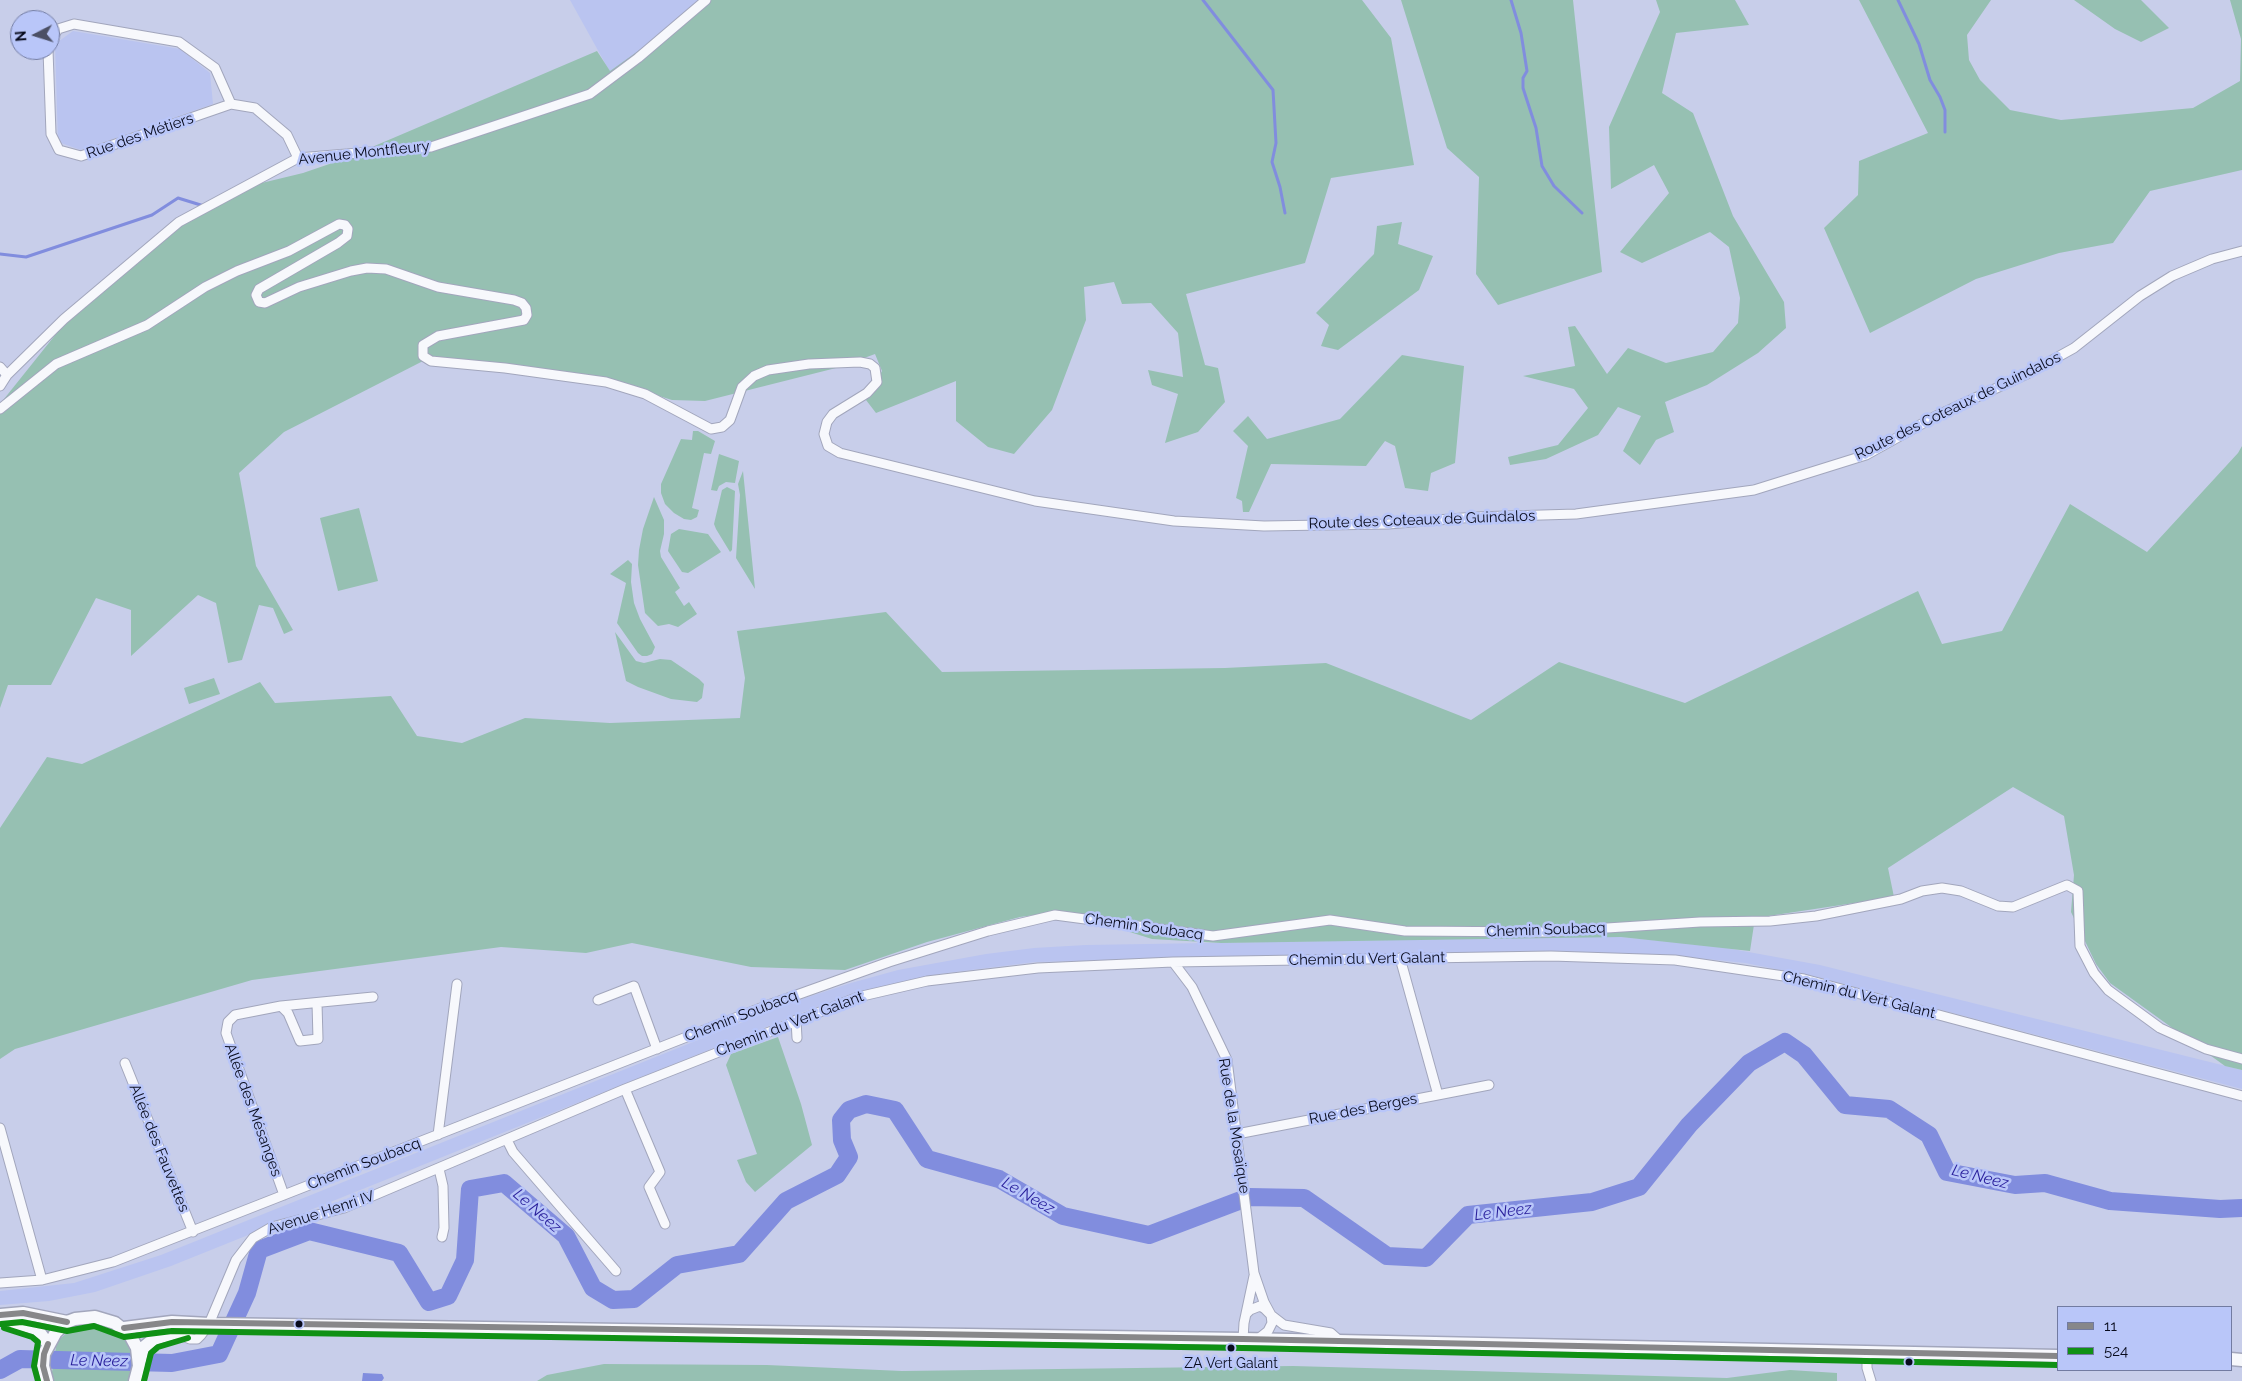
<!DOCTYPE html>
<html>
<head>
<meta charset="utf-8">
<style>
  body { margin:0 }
  #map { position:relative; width:2242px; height:1381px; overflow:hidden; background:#c8ceea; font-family:Raleway,sans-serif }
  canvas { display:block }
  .legend { position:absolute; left:2057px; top:1306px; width:175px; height:65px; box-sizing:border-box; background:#b9c6f9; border:1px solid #727ba1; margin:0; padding:6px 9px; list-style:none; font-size:15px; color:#080b1d }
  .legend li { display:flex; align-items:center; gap:10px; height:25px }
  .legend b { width:25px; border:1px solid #727ba1 }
  .north { position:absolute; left:10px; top:10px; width:50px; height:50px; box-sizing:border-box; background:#b9c6f9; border:1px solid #727ba1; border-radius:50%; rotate:265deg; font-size:14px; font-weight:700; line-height:20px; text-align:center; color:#080b1d }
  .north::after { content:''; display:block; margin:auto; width:18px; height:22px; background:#4b4f65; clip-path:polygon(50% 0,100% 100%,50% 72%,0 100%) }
</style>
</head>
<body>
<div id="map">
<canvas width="2242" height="1381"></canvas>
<ul class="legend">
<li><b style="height:6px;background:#878789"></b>11</li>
<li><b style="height:6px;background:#109115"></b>524</li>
</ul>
<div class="north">N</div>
</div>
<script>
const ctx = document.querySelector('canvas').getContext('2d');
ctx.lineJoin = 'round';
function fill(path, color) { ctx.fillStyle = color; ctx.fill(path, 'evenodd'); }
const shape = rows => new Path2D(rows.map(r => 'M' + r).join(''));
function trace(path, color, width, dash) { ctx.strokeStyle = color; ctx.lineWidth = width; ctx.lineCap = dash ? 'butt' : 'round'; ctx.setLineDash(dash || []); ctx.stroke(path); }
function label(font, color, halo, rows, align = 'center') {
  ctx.font = font + ' Raleway,sans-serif'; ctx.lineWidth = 5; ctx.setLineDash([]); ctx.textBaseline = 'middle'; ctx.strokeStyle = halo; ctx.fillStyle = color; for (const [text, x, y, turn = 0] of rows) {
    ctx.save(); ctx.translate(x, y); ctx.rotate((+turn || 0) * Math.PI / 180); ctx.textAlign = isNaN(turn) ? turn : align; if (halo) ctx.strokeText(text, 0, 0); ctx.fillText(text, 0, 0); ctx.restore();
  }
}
const built = shape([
  [570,0,710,0,610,72],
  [73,31,180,49,210,73,213,104,81,150,58,142,55,44],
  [1572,937,1621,937,1721,947,1820,965,2242,1070,2242,1089,1816,977,1745,963,1668,955,1549,951,1035,962,939,974,847,997,811,1009,171,1266,95,1292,49,1301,0,1305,0,1291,74,1283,161,1255,793,1002,851,983,898,970,986,954,1034,948,1086,945]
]);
const green = shape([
  [710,0,1362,0,1391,38,1414,165,1331,178,1305,263,1186,294,1205,365,1218,368,1225,402,1198,432,1165,443,1178,394,1152,385,1148,370,1183,377,1178,333,1151,303,1122,304,1114,282,1084,287,1086,320,1052,410,1014,454,988,447,956,421,956,381,876,413,866,400,882,371,875,354,840,367,705,401,672,400,591,375,425,360,284,432,239,473,256,566,293,630,284,634,273,608,259,605,242,660,228,663,216,603,198,595,131,656,131,610,96,598,51,685,8,685,0,708,0,404,60,329,182,222,241,188,303,173,344,159,597,51,610,71],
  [1401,0,1573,0,1602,272,1498,305,1476,274,1479,177,1447,148],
  [1656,0,1735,0,1749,25,1676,33,1662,93,1693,113,1733,216,1784,302,1786,328,1758,353,1707,385,1665,402,1674,432,1656,440,1640,465,1623,451,1641,416,1618,407,1598,435,1546,459,1510,465,1508,457,1558,445,1588,408,1574,389,1523,376,1575,366,1568,327,1575,326,1607,374,1628,348,1666,363,1713,352,1738,323,1740,298,1729,247,1710,232,1642,263,1620,252,1669,193,1654,165,1611,189,1609,127,1660,12],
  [1859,0,1991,0,1967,35,1969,60,1980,80,2010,110,2061,120,2193,108,2240,81,2241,39,2230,0,2242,0,2242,170,2150,191,2113,243,2059,253,1976,279,1870,333,1824,228,1858,195,1859,161,1928,133],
  [2074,0,2141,0,2169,28,2141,42,2115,29],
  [1402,222,1398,244,1433,256,1419,290,1338,350,1321,346,1329,325,1316,313,1374,254,1377,226],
  [1402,355,1464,366,1455,463,1431,473,1428,491,1405,488,1395,446,1385,441,1366,466,1271,464,1249,512,1243,512,1242,501,1236,498,1248,446,1233,431,1248,416,1267,439,1340,419],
  [693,431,698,431,715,441,711,454,704,453,692,508,699,510,697,517,691,520,684,519,674,513,665,504,661,493,661,484,681,439,692,440],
  [2242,446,2242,1070,2225,1066,2110,983,2096,964,2071,912,2074,875,2064,816,2013,787,1888,868,1894,897,1755,918,1750,951,1621,937,1221,943,1152,939,1063,911,1020,917,927,942,845,970,751,967,632,943,586,953,501,947,252,980,15,1049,0,1059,0,828,47,757,82,764,260,682,275,703,391,696,417,736,462,743,525,718,610,723,740,718,745,678,737,631,886,612,942,672,1225,668,1326,663,1471,720,1559,662,1685,703,1918,591,1942,644,2002,631,2070,504,2147,552,2238,453],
  [719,454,739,461,735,483,726,482,719,486,717,491,711,490],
  [743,471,755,589,736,558,740,495,738,484],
  [727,487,735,491,732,550,730,552,716,529,714,524,722,490],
  [654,497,664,520,664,534,660,551,661,557,680,588,675,592,684,606,689,602,697,614,678,627,669,624,658,626,645,613,638,565,639,550,643,529],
  [359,508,378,581,338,591,320,518],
  [679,529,708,534,721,552,688,573,682,572,668,551,671,534],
  [628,560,632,564,631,582,634,603,640,619,655,647,652,654,647,656,642,656,638,653,617,623,626,583,610,574],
  [615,632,636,661,644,663,660,659,671,660,699,679,704,684,702,698,697,702,671,699,638,687,626,681],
  [214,678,220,694,189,704,184,688],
  [778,1037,801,1104,812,1145,755,1192,746,1182,737,1160,757,1154,726,1065,731,1054],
  [88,1323,102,1324,114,1330,125,1340,131,1352,131,1376,129,1381,53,1381,51,1378,57,1341,74,1327],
  [604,1364,767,1365,902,1371,1293,1366,1727,1378,1790,1370,1837,1373,1837,1381,537,1381,547,1375]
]);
const water = shape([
  [363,1373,382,1374,384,1378,382,1381,362,1381]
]);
const stream = shape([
  [1203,0,1273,90,1276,143,1272,162,1280,187,1285,213],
  [1511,0,1521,33,1527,71,1523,78,1523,88,1536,128,1542,166,1554,186,1582,213],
  [1898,0,1919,44,1930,80,1940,97,1945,110,1945,132],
  [0,254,26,257,152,215,178,198,204,206]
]);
const river = shape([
  [0,1370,20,1359,172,1363,219,1354,247,1293,259,1250,309,1231,399,1253,429,1302,448,1296,465,1260,470,1189,504,1183,566,1236,593,1288,613,1300,634,1299,677,1265,739,1254,786,1201,837,1175,849,1157,842,1140,841,1120,849,1110,866,1104,895,1110,927,1159,999,1179,1063,1216,1149,1235,1249,1197,1304,1198,1387,1256,1426,1258,1468,1215,1592,1202,1639,1187,1689,1125,1749,1063,1785,1042,1804,1055,1845,1105,1889,1109,1929,1135,1947,1172,2015,1185,2045,1183,2110,1201,2220,1209,2242,1208]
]);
const street = shape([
  [50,42,58,29,74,24,179,42,215,68,231,104],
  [48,50,51,134,59,150,81,156,231,104,255,108,287,135,298,158],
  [0,367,7,375],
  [0,386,7,375,64,319,179,222,298,158,431,147,590,94,638,58,706,0],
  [0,409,56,364,147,325,205,287,237,271,289,251,339,224,345,225,348,229,347,236,338,243,259,289,256,295,259,302,265,303,299,287,351,271,367,268,386,269,438,287,514,300,522,303,526,308,527,315,524,320,438,336,423,345,423,356,431,361,505,368,606,382,645,394,711,429,722,427,730,420,742,387,754,376,768,370,809,364,860,362,870,364,875,368,877,382,867,393,833,414,827,422,824,434,828,446,840,453,1035,501,1174,521,1264,526,1388,524,1475,517,1576,514,1754,490,1866,455,1936,416,2027,374,2074,348,2140,296,2172,276,2212,259,2242,251],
  [1400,958,1438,1095],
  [1173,962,1192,987,1227,1060,1254,1273,1264,1302,1271,1315,1284,1325,1331,1333,1340,1341],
  [598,1000,634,986,657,1049],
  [281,1006,288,1013,300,1041,318,1039,317,1003],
  [796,1020,797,1038],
  [125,1063,193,1232],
  [625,1089,660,1172,649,1187,665,1224],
  [0,1128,42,1280],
  [1237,1134,1489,1085],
  [438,1135,457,984],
  [507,1140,513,1152,616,1271],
  [439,1169,443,1186,444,1228,442,1237],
  [284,1195,226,1033,228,1022,235,1015,281,1006,373,997],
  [0,1283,42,1280,113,1262,763,1007,889,962,988,931,1055,915,1213,936,1330,920,1405,931,1545,932,1700,922,1770,921,1816,916,1901,899,1922,891,1942,888,1961,891,1998,906,2013,907,2067,885,2078,891,2080,946,2094,973,2108,990,2160,1028,2206,1049,2242,1059],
  [1246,1314,1250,1310,1260,1306,1265,1309,1271,1315,1272,1323,1268,1331,1258,1339],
  [175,1333,190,1339,197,1339,201,1335,209,1324,236,1260,253,1238,272,1227,344,1208,625,1089,858,997,927,981,1038,968,1173,962,1551,956,1675,960,1804,979,2242,1096],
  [1243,1339,1244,1323,1254,1276],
  [1867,1352,1867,1368,1871,1381]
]);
const primary = shape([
  [0,1315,23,1313,67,1322],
  [0,1319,37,1329,48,1344],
  [124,1328,172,1322,209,1324,1243,1339,2058,1356],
  [2231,1359,2242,1360],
  [140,1361,143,1348,154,1339,197,1327],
  [47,1381,43,1366,44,1354,56,1332,67,1322,75,1319,95,1317,115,1323,130,1335,137,1348,139,1366,135,1381]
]);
const bus1 = shape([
  [0,1315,23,1313,67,1322],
  [124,1328,172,1322,1243,1339,2058,1356],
  [47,1381,43,1366,44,1354,48,1344]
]);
const bus2 = shape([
  [1,1324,22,1322,67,1331,94,1326,124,1337,172,1331,1243,1348,2058,1365],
  [4,1328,32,1337,38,1342,34,1366,38,1381],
  [144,1381,151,1353,158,1347,188,1338]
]);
const markers = [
  [299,1324,4.5,"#080b1d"],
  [1231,1348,4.5,"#080b1d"],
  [1909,1362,4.5,"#080b1d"]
];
const busNames = [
  ["ZA Vert Galant",1231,1364]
];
const streetNames = [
  ["Rue des Métiers",140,136,-19],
  ["Avenue Montfleury",364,153,-6],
  ["Route des Coteaux de Guindalos",1958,406,-26],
  ["Route des Coteaux de Guindalos",1422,520,-2],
  ["Chemin Soubacq",1144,927,8],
  ["Chemin Soubacq",1546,930,-2],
  ["Chemin du Vert Galant",1367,959,-1],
  ["Chemin du Vert Galant",1859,995,14],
  ["Chemin Soubacq",741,1016,-21],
  ["Chemin du Vert Galant",790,1024,-21],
  ["Rue des Berges",1363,1109,-11],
  ["Allée des Mésanges",253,1110,70],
  ["Rue de la Mosaïque",1234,1126,81],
  ["Allée des Fauvettes",159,1148,68],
  ["Chemin Soubacq",364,1164,-21],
  ["Avenue Henri IV",321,1213,-18]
];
const waterNames = [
  ["Le Neez",1980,1177,14],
  ["Le Neez",1028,1196,30],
  ["Le Neez",537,1211,41],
  ["Le Neez",1503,1212,-7],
  ["Le Neez",99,1361,1]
];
fill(built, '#bac4f0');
fill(green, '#96c0b2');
fill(water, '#818dde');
trace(stream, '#818dde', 3);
trace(river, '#818dde', 18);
trace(street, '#a2a6bc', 11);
trace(primary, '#a2a6bc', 15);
trace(street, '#f7f8fc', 9);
trace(primary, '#f7f8fc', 12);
trace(bus1, '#878789', 6);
trace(bus2, '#109115', 6);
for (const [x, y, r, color] of markers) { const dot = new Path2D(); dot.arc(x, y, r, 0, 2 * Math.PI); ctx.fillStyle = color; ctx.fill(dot); trace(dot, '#b9c6f9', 2); }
label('14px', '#080b1d', '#b9c6f9', busNames);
label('15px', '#080b1d', '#b9c6f9', streetNames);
label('italic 16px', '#281e9b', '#b9c6f9', waterNames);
</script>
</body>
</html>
